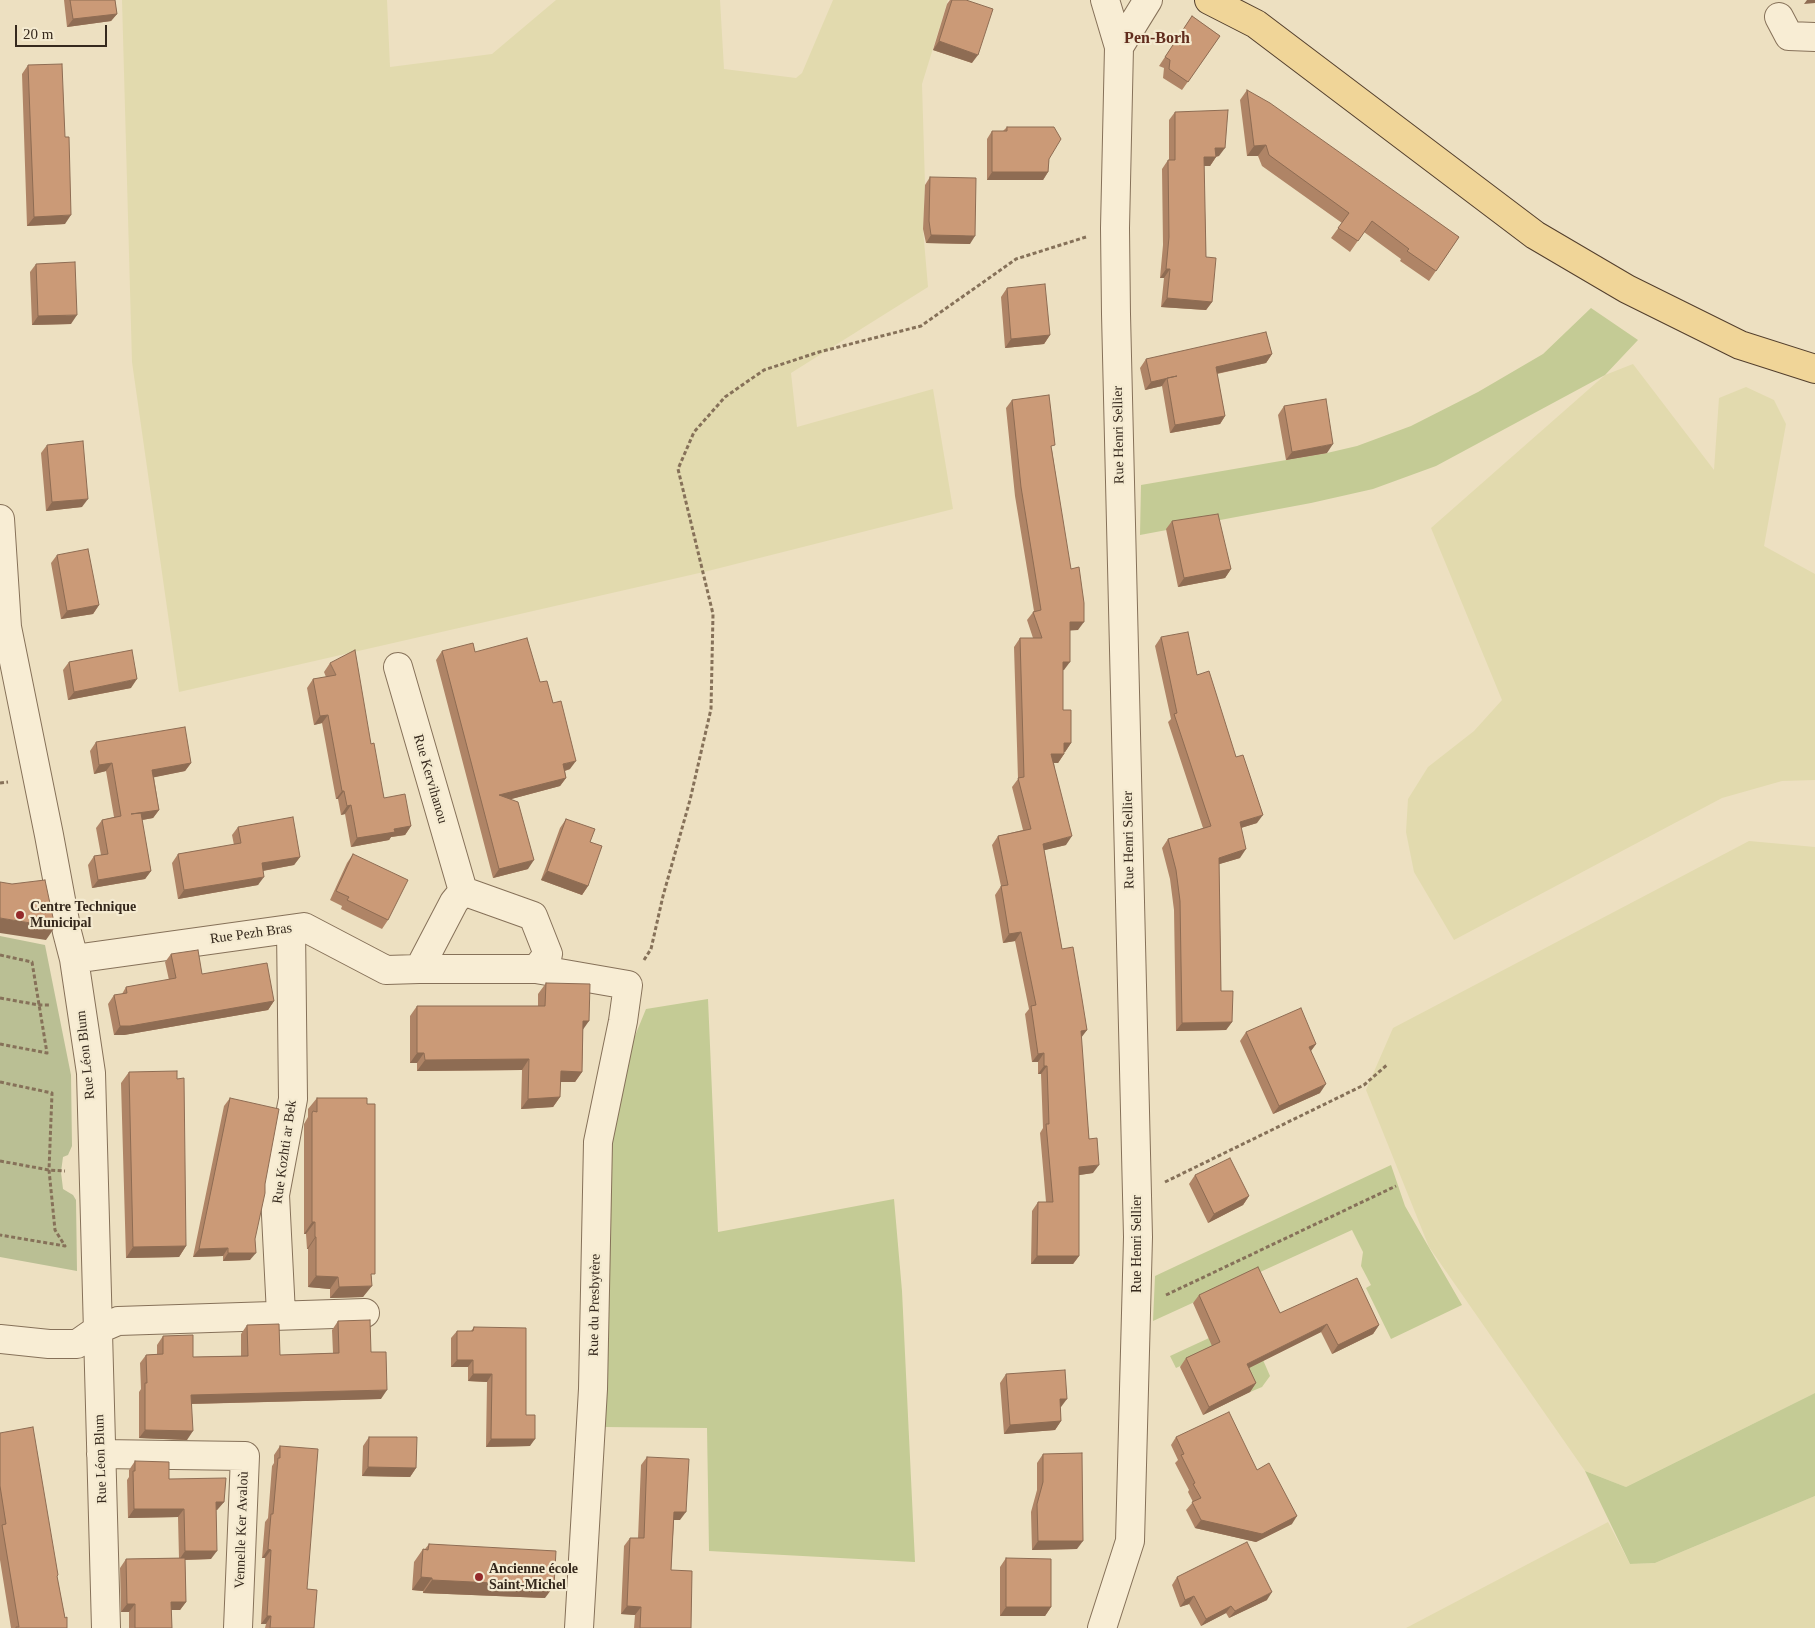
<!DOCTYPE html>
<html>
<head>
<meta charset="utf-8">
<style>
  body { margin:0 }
  #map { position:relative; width:1815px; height:1628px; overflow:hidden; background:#ede0c1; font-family:Georgia,serif }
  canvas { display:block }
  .scale { position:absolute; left:15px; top:25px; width:92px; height:22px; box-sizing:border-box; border:2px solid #36291d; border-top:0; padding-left:6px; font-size:15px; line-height:18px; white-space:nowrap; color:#36291d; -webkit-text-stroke:4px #f4ead0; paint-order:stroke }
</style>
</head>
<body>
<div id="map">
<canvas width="1815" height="1628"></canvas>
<div class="scale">20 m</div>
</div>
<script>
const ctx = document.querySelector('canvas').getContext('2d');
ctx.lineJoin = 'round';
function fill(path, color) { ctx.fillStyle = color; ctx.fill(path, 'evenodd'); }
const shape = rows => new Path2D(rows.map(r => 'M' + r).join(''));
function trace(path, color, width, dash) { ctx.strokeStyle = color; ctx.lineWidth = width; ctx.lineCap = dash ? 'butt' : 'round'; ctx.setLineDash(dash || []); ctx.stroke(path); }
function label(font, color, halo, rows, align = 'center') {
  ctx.font = font + ' Georgia,serif'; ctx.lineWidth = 4.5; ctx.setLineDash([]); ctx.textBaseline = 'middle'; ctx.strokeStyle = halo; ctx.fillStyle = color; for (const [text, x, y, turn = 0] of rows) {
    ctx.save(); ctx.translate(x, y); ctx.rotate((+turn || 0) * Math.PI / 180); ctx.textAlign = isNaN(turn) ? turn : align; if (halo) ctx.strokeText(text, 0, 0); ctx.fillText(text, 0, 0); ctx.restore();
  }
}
const farmland = shape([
  [122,0,387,0,390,67,492,54,556,0,720,0,724,69,796,78,802,73,833,0,948,0,922,84,925,185,923,229,928,287,791,373,797,427,933,389,953,509,708,571,179,692,132,362],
  [1633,364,1714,470,1719,398,1746,387,1774,400,1786,424,1764,546,1815,574,1815,780,1782,781,1722,798,1454,940,1414,872,1406,832,1408,799,1428,767,1474,731,1502,700,1431,528,1605,375],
  [1749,841,1815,847,1815,1393,1626,1487,1585,1471,1429,1247,1366,1090,1393,1028],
  [1815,1496,1815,1628,1406,1628,1608,1522,1630,1564,1655,1563]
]);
const green = shape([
  [1591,308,1638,340,1605,375,1436,466,1373,489,1311,503,1140,535,1141,485,1327,453,1357,446,1411,426,1478,392,1543,354],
  [708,999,718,1232,894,1199,902,1291,915,1562,709,1551,707,1428,604,1427,605,1177,614,1087,646,1009],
  [1391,1165,1405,1206,1462,1305,1391,1339,1366,1288,1371,1285,1361,1266,1363,1252,1352,1230,1153,1321,1155,1276],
  [1246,1321,1270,1376,1262,1387,1250,1392,1227,1344,1176,1368,1170,1356],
  [1815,1393,1815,1496,1655,1563,1630,1564,1585,1471,1626,1487]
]);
const cemetery = shape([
  [0,936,45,945,71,1075,72,1146,68,1155,63,1157,61,1172,63,1189,73,1195,76,1200,77,1271,0,1257]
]);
const path = shape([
  [0,783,8,782],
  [0,955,32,962,47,1053,0,1044],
  [644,960,651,949,663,896,690,800,711,709,713,614,678,469,694,432,725,397,764,370,819,352,921,326,1016,259,1086,237],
  [0,998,39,1005,51,1005],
  [0,1082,52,1093,49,1170,55,1230,65,1246,0,1235],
  [0,1161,49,1170,65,1171],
  [1165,1182,1364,1085,1388,1064],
  [1166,1295,1396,1186]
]);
const minor = shape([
  [1779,17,1789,36,1815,37],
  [1119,47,1148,0],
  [0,519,7,627,49,835,67,932,74,959,91,1073,106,1628],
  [398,667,463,891],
  [74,959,304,927,386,970,419,969,536,969,548,954,533,916,463,891,454,902,419,969],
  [536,969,628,985,623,1021,598,1142,593,1389,579,1628],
  [281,1314,275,1195,293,1099,291,929],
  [0,1339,49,1344,77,1344,97,1330,118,1321,365,1313],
  [101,1454,245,1456,238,1628],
  [1102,1628,1130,1541,1138,1237,1116,314,1115,228,1119,47,1105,0]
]);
const major = shape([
  [1209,0,1256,24,1535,235,1627,289,1740,345,1815,369]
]);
const wall = shape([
  [64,0,115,0,117,14,111,21,67,27],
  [950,0,966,0,972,63,933,50,947,4],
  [1192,16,1220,36,1182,90,1163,78,1164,68,1159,66],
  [28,65,65,224,27,226,22,74],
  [1247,90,1459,237,1429,281,1400,261,1401,259,1364,232,1350,252,1331,238,1342,223,1262,166,1258,156,1247,156,1240,100],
  [1175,112,1219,156,1216,157,1210,166,1204,166,1206,257,1212,302,1206,310,1161,307,1164,278,1160,278,1163,245,1162,169,1168,160,1169,160,1169,120],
  [1007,127,1049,159,1048,172,1043,180,987,180,987,139,992,131,1003,131],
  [930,177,970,244,926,243,923,229,925,185],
  [36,264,71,324,32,325,30,272],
  [1007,288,1050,335,1044,344,1005,348,1001,297],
  [1272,354,1266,363,1217,374,1225,416,1220,424,1170,433,1162,386,1145,390,1140,368,1146,359],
  [1012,400,1052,450,1078,630,1070,630,1064,670,1063,670,1063,710,1071,743,1065,752,1064,752,1064,754,1058,763,1054,763,1066,845,1044,850,1062,949,1087,1030,1081,1037,1089,1139,1093,1173,1079,1175,1079,1256,1073,1264,1031,1264,1032,1211,1038,1202,1046,1202,1040,1133,1043,1128,1041,1074,1038,1074,1038,1062,1032,1062,1025,1014,1029,1009,1015,941,1003,943,995,895,1001,886,992,845,998,836,1023,830,1012,787,1018,779,1014,647,1020,638,1033,638,1027,620,1034,611,1015,496,1006,408],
  [1284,406,1327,453,1286,460,1278,415],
  [47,445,82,507,46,511,41,453],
  [1172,521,1231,569,1225,578,1178,587,1166,529],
  [57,555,99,605,93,614,61,619,51,563],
  [1161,637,1197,675,1236,757,1257,823,1241,828,1240,858,1219,864,1221,991,1232,1022,1226,1030,1176,1031,1174,910,1170,879,1162,848,1168,839,1203,828,1168,722,1171,719,1155,646],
  [442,651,475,652,570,769,565,771,566,778,560,786,511,799,528,869,493,878,436,660],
  [69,662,131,688,68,700,63,670],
  [330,663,371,744,384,798,411,826,405,835,391,837,389,840,351,847,345,814,341,815,338,799,336,799,322,723,314,725,307,688,313,679,326,677,324,672],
  [96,742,191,763,185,771,154,777,159,810,153,818,142,820,151,871,145,879,92,888,88,865,94,856,101,855,96,828,102,820,114,817,106,771,94,774,90,751],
  [566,819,590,842,588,886,582,895,541,880,560,828],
  [238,827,300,857,294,865,263,871,258,885,178,899,172,863,178,854,234,845,232,835],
  [353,854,388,920,382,929,341,909,342,906,330,900,347,863],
  [171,954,202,974,274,1001,268,1010,124,1035,114,1035,108,1004,114,995,122,994,126,987,169,980,165,962],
  [546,983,583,1030,582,1072,575,1082,560,1082,560,1097,553,1107,521,1109,522,1070,417,1071,417,1063,410,1063,410,1016,417,1006,538,1006,538,994],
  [1246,1032,1316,1044,1311,1051,1320,1093,1273,1114,1240,1041],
  [129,1072,186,1246,179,1257,126,1258,121,1083],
  [230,1098,250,1260,223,1261,223,1256,193,1257,224,1106],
  [317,1098,372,1278,363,1297,330,1298,330,1289,308,1287,308,1249,307,1249,306,1234,304,1234,304,1124,308,1117,308,1109],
  [1195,1175,1249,1196,1243,1205,1208,1223,1189,1184],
  [1199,1295,1280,1313,1379,1325,1373,1334,1332,1354,1321,1332,1249,1368,1256,1383,1250,1392,1203,1415,1180,1367,1186,1358,1212,1346,1193,1303],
  [338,1321,371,1352,381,1399,192,1404,187,1440,139,1438,139,1392,141,1389,140,1363,146,1355,157,1354,157,1345,163,1336,193,1357,241,1356,241,1334,247,1325,280,1355,333,1353,332,1330],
  [474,1327,526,1415,530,1446,486,1447,487,1382,468,1381,468,1367,451,1367,451,1338,457,1331,471,1331],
  [1006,1374,1061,1407,1060,1407,1061,1421,1055,1430,1004,1434,1000,1383],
  [0,1433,57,1577,67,1628,11,1628,0,1560],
  [369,1437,416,1468,410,1477,362,1476,363,1446],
  [1176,1437,1257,1470,1292,1524,1256,1542,1195,1528,1186,1510,1193,1502,1188,1492,1189,1490,1175,1463,1178,1460,1171,1445],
  [280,1446,307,1589,314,1628,265,1628,266,1624,261,1624,265,1558,262,1558,265,1522,268,1518,272,1466,274,1463,274,1455],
  [1043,1454,1077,1549,1032,1550,1031,1512,1037,1490,1037,1463],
  [647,1457,680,1520,674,1520,671,1570,691,1628,634,1628,635,1615,621,1614,624,1546,630,1538,638,1538,641,1465],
  [135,1461,169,1479,224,1502,217,1510,216,1510,211,1559,185,1560,186,1602,180,1610,171,1610,172,1628,129,1628,129,1612,121,1612,120,1568,126,1559,179,1558,178,1517,128,1518,127,1480,129,1477,129,1470],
  [429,1544,545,1598,423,1593,423,1591,412,1590,414,1562,423,1549,425,1549],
  [1006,1558,1051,1607,1045,1616,1000,1616,1000,1567],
  [1177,1577,1267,1600,1229,1618,1226,1613,1201,1626,1189,1604,1180,1607,1172,1585]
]);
const shadedWall = shape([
  [1807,0,1815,0,1815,3,1804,4],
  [117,14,111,21,67,27,73,19],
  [939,41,978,55,972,63,933,50],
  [1266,145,1258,156,1247,156,1254,146],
  [1215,148,1225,148,1219,156,1209,157],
  [1204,157,1216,157,1210,166,1198,166],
  [992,172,1048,172,1043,180,987,180],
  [71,215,65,224,27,226,34,217],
  [931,235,975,236,970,244,926,243],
  [1166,269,1170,269,1164,278,1160,278],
  [1167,298,1212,302,1206,310,1161,307],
  [77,315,71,324,32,325,38,316],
  [1050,335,1044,344,1005,348,1011,339],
  [1272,354,1266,363,1210,375,1216,367],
  [1177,376,1167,378,1162,386,1145,390,1151,382],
  [1225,416,1220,424,1170,433,1175,425],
  [1333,444,1327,453,1286,460,1292,452],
  [88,499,82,507,46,511,52,502],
  [1231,569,1225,578,1178,587,1184,578],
  [99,605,93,614,61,619,67,611],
  [1070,622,1084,622,1078,630,1064,631],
  [1063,662,1070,662,1064,670,1057,671],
  [137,679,131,688,68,700,74,692],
  [328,715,322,723,314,725,320,716],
  [1064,743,1071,743,1065,752,1058,752],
  [1051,754,1064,754,1058,763,1045,763],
  [576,761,570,769,557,773,563,764],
  [112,763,106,771,94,774,99,765],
  [191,763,185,771,146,779,152,770],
  [566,778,560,786,493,804,499,795],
  [342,791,344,791,338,799,336,799],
  [351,805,345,814,341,815,347,806],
  [159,810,153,818,125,823,131,814],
  [1263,815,1257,823,1234,830,1240,822],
  [411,826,405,835,391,837,389,840,351,847,357,838,394,829],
  [1072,836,1066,845,1037,852,1043,844],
  [1246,849,1240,858,1213,866,1219,858],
  [300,857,294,865,256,872,262,863],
  [534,860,528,869,493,878,499,869],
  [151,871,145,879,92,888,98,880],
  [547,871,588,886,582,895,541,880],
  [264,877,258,885,178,899,184,890],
  [0,918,55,927,46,940,0,933],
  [1021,932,1015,941,1003,943,1009,934],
  [274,1001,268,1010,124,1035,114,1035,120,1026],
  [583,1021,589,1021,582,1031],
  [1232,1022,1226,1030,1176,1031,1182,1023],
  [1087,1030,1081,1038,1081,1031],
  [1316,1044,1310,1052,1309,1047],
  [417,1053,424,1053,417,1063,410,1063],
  [1044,1053,1038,1062,1032,1062,1038,1054],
  [529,1059,522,1070,417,1071,425,1060],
  [1044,1066,1047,1066,1041,1074,1038,1074],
  [561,1071,582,1072,575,1082,553,1082],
  [1326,1084,1320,1093,1273,1114,1279,1106],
  [560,1097,553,1107,521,1109,528,1099],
  [1099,1165,1093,1173,1073,1176,1079,1167],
  [1249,1196,1243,1205,1208,1223,1214,1214],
  [312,1222,315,1222,306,1234,304,1234],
  [315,1237,316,1237,308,1249,307,1249],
  [186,1246,179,1257,126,1258,133,1247],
  [228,1248,223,1256,193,1257,199,1249],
  [228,1253,256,1253,250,1260,223,1261],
  [1037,1256,1079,1256,1073,1264,1031,1264],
  [316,1276,338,1277,330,1289,308,1287],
  [372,1286,363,1297,330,1298,339,1287],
  [1327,1324,1321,1332,1241,1372,1247,1364],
  [1379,1325,1373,1334,1332,1354,1338,1345],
  [457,1360,473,1360,468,1367,451,1367],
  [473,1374,492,1374,487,1382,468,1381],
  [1256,1383,1250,1392,1203,1415,1209,1407],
  [387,1390,381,1399,185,1404,191,1395],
  [1060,1399,1067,1399,1061,1407,1054,1408],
  [1061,1421,1055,1430,1004,1434,1010,1425],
  [145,1430,193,1431,187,1440,139,1438],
  [491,1439,535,1439,530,1446,486,1447],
  [368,1467,416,1468,410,1477,362,1476],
  [216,1502,224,1502,217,1510,210,1510],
  [134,1509,184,1509,178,1517,128,1518],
  [674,1512,686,1512,680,1520,668,1520],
  [1297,1516,1292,1524,1256,1542,1195,1528,1201,1520],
  [1038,1541,1083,1541,1077,1549,1032,1550],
  [268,1549,271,1550,265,1558,262,1558],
  [185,1551,217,1551,211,1559,179,1560],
  [421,1577,432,1578,423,1591,412,1590],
  [432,1580,554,1586,545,1598,423,1593],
  [1272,1592,1267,1600,1229,1618,1235,1611],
  [1194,1596,1189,1604,1180,1607,1185,1600],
  [171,1602,186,1602,180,1610,165,1610],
  [127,1604,135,1604,129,1612,121,1612],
  [627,1606,641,1607,635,1615,621,1614],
  [1231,1606,1226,1613,1201,1626,1206,1619],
  [1006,1607,1051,1607,1045,1616,1000,1616],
  [267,1616,271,1616,266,1624,261,1624]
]);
const building = shape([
  [70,0,115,0,117,14,73,19,70,0],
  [952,0,966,0,993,9,978,55,939,41,952,0],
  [1192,16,1220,36,1188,82,1169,69,1170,60,1165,57,1192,16],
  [62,64,65,137,69,137,71,215,34,217,28,65,62,64],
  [1247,90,1270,103,1459,237,1436,271,1407,251,1409,249,1372,221,1358,241,1338,228,1349,213,1269,155,1266,145,1254,146,1247,90],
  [1228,110,1225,148,1215,148,1216,157,1204,157,1206,257,1216,258,1212,302,1167,298,1170,269,1166,269,1169,237,1168,160,1175,160,1175,112,1228,110],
  [1007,127,1054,127,1061,139,1049,159,1048,172,992,172,992,131,1007,131,1007,127],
  [930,177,976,178,975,236,931,235,929,221,930,177],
  [75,262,77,315,38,316,36,264,75,262],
  [1045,284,1050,335,1011,339,1007,288,1045,284],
  [1266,332,1272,354,1216,367,1225,416,1175,425,1167,378,1177,376,1151,382,1146,359,1266,332],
  [1049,395,1055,445,1051,446,1071,569,1079,567,1084,603,1084,622,1070,622,1070,662,1063,662,1063,710,1071,710,1071,743,1064,743,1064,754,1051,754,1072,836,1043,844,1062,949,1073,947,1082,999,1087,1030,1081,1031,1089,1139,1097,1138,1099,1165,1079,1167,1079,1256,1037,1256,1038,1202,1053,1202,1046,1124,1049,1124,1047,1066,1044,1066,1044,1053,1038,1054,1031,1006,1036,1005,1021,932,1009,934,1001,886,1008,885,998,836,1031,829,1018,778,1024,777,1020,638,1042,638,1033,612,1041,610,1021,487,1012,400,1049,395],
  [1326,399,1333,444,1292,452,1284,406,1326,399],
  [83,441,88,499,52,502,47,445,83,441],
  [1218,514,1231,569,1184,578,1172,521,1218,514],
  [88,549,99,605,67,611,57,555,88,549],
  [1188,632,1197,675,1209,671,1236,757,1243,755,1263,815,1240,822,1246,849,1219,858,1221,991,1233,991,1232,1022,1182,1023,1180,901,1176,870,1168,839,1211,826,1174,714,1177,713,1161,637,1188,632],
  [527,638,540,682,547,681,553,703,561,701,576,761,563,764,566,778,499,795,518,802,534,860,499,869,442,651,473,643,475,652,527,638],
  [132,650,137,679,74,692,69,662,132,650],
  [355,650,371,744,374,743,384,798,405,794,411,826,394,829,395,832,357,838,351,805,347,806,344,791,342,791,328,715,320,716,313,679,336,675,330,663,355,650],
  [185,727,191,763,152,770,159,810,131,814,141,813,151,871,98,880,94,856,108,854,102,820,121,816,112,763,99,765,96,742,185,727],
  [293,817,300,857,262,863,264,877,184,890,178,854,241,843,238,827,293,817],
  [566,819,595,829,590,842,602,846,588,886,547,871,566,819],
  [353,854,408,880,388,920,347,900,349,897,336,891,353,854],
  [45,880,55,927,0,918,0,882,12,884,45,880],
  [198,950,202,974,267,963,274,1001,130,1026,120,1026,114,995,127,993,126,987,176,978,171,954,198,950],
  [546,983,590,984,589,1021,583,1021,582,1072,561,1071,560,1097,528,1099,529,1059,425,1060,424,1053,417,1053,417,1006,545,1006,546,983],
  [1301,1008,1316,1044,1309,1047,1326,1084,1279,1106,1246,1032,1301,1008],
  [177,1071,177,1079,184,1078,186,1246,133,1247,129,1072,177,1071],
  [230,1098,279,1109,265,1184,265,1193,255,1239,256,1253,228,1253,228,1248,199,1249,230,1098],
  [317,1098,367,1098,367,1104,375,1104,375,1274,371,1274,372,1286,339,1287,338,1277,316,1276,316,1237,315,1237,315,1222,312,1222,312,1113,313,1111,317,1112,317,1098],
  [1230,1158,1249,1196,1214,1214,1195,1175,1230,1158],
  [1258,1267,1280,1313,1357,1278,1379,1325,1338,1345,1327,1324,1247,1364,1256,1383,1209,1407,1186,1358,1220,1342,1199,1295,1258,1267],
  [370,1320,371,1352,386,1352,387,1390,191,1395,193,1431,145,1430,145,1383,147,1383,146,1355,163,1354,163,1336,193,1335,193,1357,248,1356,247,1325,279,1324,280,1355,339,1353,338,1321,370,1320],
  [474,1327,526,1328,526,1415,535,1415,535,1439,491,1439,492,1374,473,1374,473,1360,457,1360,457,1331,473,1331,474,1327],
  [1065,1370,1067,1399,1060,1399,1061,1421,1010,1425,1006,1374,1065,1370],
  [1229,1412,1257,1470,1269,1463,1297,1516,1262,1534,1201,1520,1192,1502,1201,1498,1193,1484,1195,1483,1181,1455,1184,1454,1176,1437,1229,1412],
  [33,1427,58,1575,57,1576,65,1618,67,1617,67,1628,16,1628,16,1627,19,1627,2,1525,6,1524,0,1486,0,1433,33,1427],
  [369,1437,417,1437,416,1468,368,1467,369,1437],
  [280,1446,318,1449,307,1589,317,1590,314,1628,270,1628,271,1616,267,1616,271,1550,268,1549,271,1514,273,1514,278,1458,280,1458,280,1446],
  [1082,1453,1083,1541,1038,1541,1037,1504,1043,1482,1043,1454,1082,1453],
  [647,1457,689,1459,686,1512,674,1512,671,1570,692,1571,691,1628,640,1628,641,1607,627,1606,630,1538,644,1538,647,1457],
  [135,1461,169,1462,169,1479,226,1478,224,1502,216,1502,217,1551,185,1551,184,1509,134,1509,133,1471,135,1471,135,1461],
  [1247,1542,1272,1592,1235,1611,1231,1606,1206,1619,1194,1596,1185,1600,1177,1577,1247,1542],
  [429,1544,556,1551,554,1586,432,1580,432,1578,421,1577,423,1549,428,1550,429,1544],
  [185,1558,186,1602,171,1602,172,1628,135,1628,135,1604,127,1604,126,1559,185,1558],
  [1006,1558,1051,1559,1051,1607,1006,1607,1006,1558]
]);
const markers = [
  [20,915,5,"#942a2a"],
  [479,1577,5,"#942a2a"]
];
const streetNames = [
  ["Rue Henri Sellier",1119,435,-91],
  ["Rue Kervihanou",430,779,74],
  ["Rue Henri Sellier",1129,840,-91],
  ["Rue Pezh Bras",251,934,-8],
  ["Rue Léon Blum",86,1055,-96],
  ["Rue Kozhti ar Bek",285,1152,-82],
  ["Rue Henri Sellier",1137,1244,-90],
  ["Rue du Presbytère",595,1305,-89],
  ["Rue Léon Blum",101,1459,-92],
  ["Vennelle Ker Avaloù",242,1530,-88]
];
const poiNames = [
  ["Centre Technique",30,907],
  ["Municipal",30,923],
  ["Ancienne école",489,1569],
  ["Saint-Michel",489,1585]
];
const quarterNames = [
  ["Pen-Borh",1157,39]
];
fill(farmland, '#e2daae');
fill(green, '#c4cb95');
fill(cemetery, '#babf94');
trace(minor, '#867159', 30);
trace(major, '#533f2d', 30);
trace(path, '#867159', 3, [4, 2.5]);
trace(minor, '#f8edd4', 28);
trace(major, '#f0d598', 28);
fill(wall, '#af8466');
fill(shadedWall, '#8e6c53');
fill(building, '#cb9a77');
trace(building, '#8e6c53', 1);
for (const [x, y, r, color] of markers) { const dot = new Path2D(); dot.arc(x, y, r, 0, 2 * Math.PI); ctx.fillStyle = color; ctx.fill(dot); trace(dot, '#f4ead0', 2); }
label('14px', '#36291d', '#f4ead0', streetNames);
label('bold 14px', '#36291d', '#f4ead0', poiNames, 'left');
label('bold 16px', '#612c1d', '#f4ead0', quarterNames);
</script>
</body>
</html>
